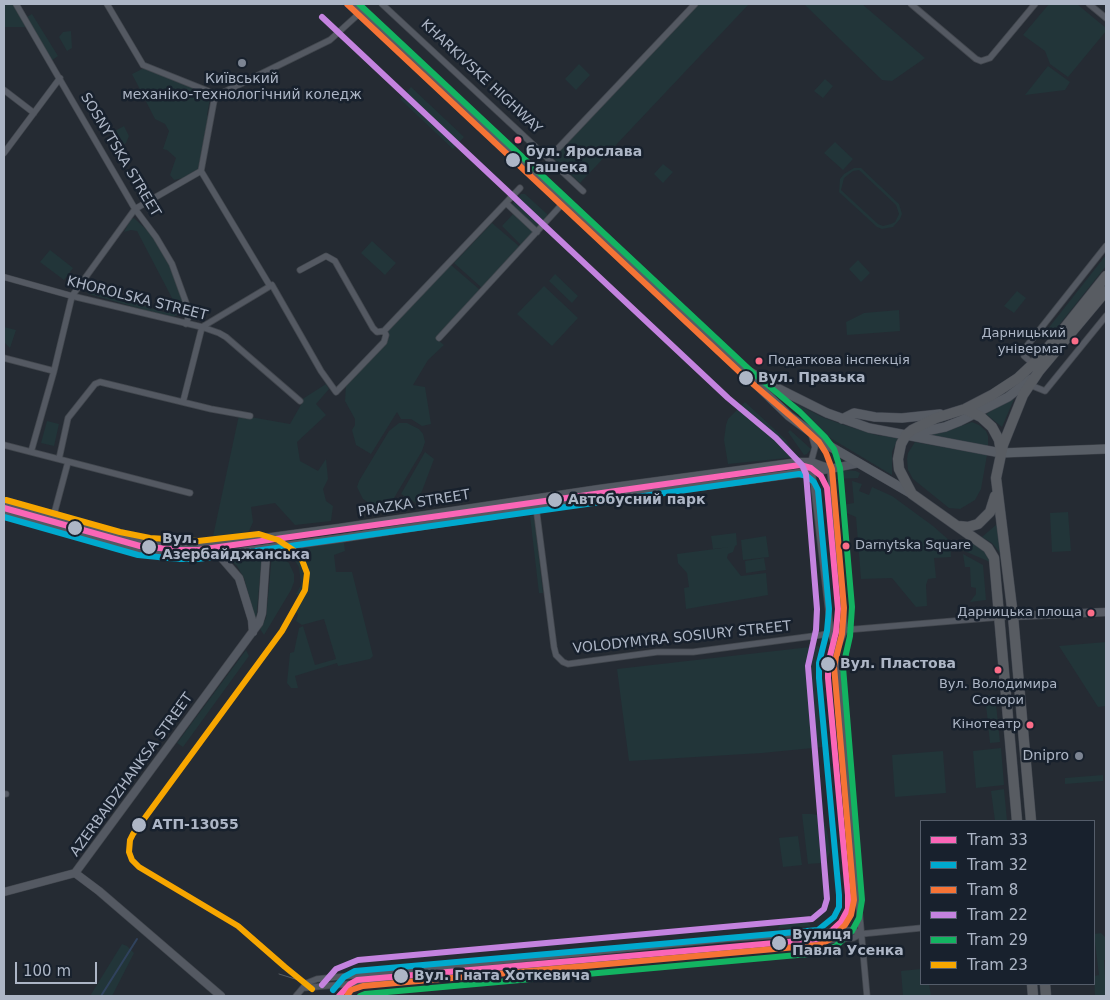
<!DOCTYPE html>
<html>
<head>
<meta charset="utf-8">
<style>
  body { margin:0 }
  #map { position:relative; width:1110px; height:1000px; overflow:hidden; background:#252b33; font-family:"DejaVu Sans",sans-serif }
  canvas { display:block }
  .frame { position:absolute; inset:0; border:5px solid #adb6c6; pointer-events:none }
  .legend { position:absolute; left:920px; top:820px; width:175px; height:165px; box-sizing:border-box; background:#18212d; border:1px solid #545d6a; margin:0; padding:6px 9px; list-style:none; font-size:15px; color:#adb6c6 }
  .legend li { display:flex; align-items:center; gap:10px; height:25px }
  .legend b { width:25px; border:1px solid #545d6a }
  .scale { position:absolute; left:15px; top:962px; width:82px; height:22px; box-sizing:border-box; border:2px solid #adb6c6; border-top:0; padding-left:6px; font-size:15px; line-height:18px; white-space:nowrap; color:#adb6c6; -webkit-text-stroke:4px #18212d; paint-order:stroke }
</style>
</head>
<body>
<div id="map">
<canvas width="1110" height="1000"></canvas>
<div class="frame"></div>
<ul class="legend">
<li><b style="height:6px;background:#fa66b7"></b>Tram 33</li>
<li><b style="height:6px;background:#00a9ce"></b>Tram 32</li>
<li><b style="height:6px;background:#f57335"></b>Tram 8</li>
<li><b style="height:6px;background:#c483df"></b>Tram 22</li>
<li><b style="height:6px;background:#13b361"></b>Tram 29</li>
<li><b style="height:6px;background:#f7a600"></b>Tram 23</li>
</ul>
<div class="scale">100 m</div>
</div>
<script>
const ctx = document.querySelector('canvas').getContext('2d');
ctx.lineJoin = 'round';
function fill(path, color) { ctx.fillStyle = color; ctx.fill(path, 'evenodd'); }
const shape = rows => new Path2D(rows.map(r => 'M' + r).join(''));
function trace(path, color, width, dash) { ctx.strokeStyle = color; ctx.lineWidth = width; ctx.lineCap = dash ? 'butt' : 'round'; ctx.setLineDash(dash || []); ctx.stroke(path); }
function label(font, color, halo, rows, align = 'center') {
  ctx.font = font + ' "DejaVu Sans",sans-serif'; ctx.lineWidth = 5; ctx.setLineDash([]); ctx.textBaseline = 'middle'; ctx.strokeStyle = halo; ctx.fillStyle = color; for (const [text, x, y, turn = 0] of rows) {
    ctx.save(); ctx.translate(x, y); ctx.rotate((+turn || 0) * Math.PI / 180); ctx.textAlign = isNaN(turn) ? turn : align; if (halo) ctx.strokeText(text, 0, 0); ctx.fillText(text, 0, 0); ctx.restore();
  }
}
const green = shape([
  [4,4,13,4,26,27,4,27],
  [699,4,749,4,580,183,553,158],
  [804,4,862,4,925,58,892,81,882,80],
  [1049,4,1077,4,1106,28,1106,31,1068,77,1050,64,1045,51,1023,35],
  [32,14,58,56,51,61,25,18],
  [71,31,72,48,67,51,59,37,63,32],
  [579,64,590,75,576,90,565,79],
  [1048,66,1070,82,1065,90,1025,95],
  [142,69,149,69,192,87,210,99,207,115,208,117,198,169,183,178,174,180,170,175,176,158,167,150,163,149,169,131,165,124,155,119,132,74],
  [825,79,833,86,823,98,814,91],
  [411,87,464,137,453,149,400,99],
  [124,126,129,136,126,143,123,145,119,143,113,132],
  [835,142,853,159,843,170,824,153],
  [663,164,673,172,663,183,654,174],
  [854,168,861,168,899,204,902,214,900,219,893,227,882,229,877,227,839,192,840,179,844,174],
  [859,170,896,205,899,214,895,222,891,224,883,226,878,224,841,190,844,178,853,171],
  [521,194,525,194,547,214,548,217,539,227,534,227,513,208,512,204],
  [514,213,532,230,532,234,522,246,502,226],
  [134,218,149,232,169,262,184,306,178,315,172,317,166,316,89,294,83,288,87,283,90,290,164,312,172,298,137,231,131,230,124,232,131,219],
  [492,223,520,247,482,288,454,263],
  [372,241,396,263,385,275,361,253],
  [50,250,73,268,64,280,40,262],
  [1106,255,1106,266,1048,339,1043,335],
  [858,260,870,273,861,282,849,269],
  [451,265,480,290,438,340,444,345,428,360,413,385,425,387,431,424,422,426,411,419,401,419,397,412,371,454,356,445,352,430,355,425,355,419,345,401,346,385,386,342,389,337,388,329],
  [555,274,578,296,572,303,549,281],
  [544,286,578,318,552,346,517,314],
  [1017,291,1026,298,1014,313,1004,306],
  [899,310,900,331,847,335,846,322,864,313],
  [4,327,16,330,10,348,4,342],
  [326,384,329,389,316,404,326,415,297,442,300,461,318,471,326,459,328,479,323,489,326,501,333,506,331,521,295,525,275,503,251,507,253,522,249,531,212,541,239,415,290,424,302,403,301,400],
  [778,394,822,417,841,424,876,435,898,438,892,452,892,475,817,430,794,411],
  [1014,399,1002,427,986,414,1003,404],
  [745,402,786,440,796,457,728,464,724,440,726,425,728,419],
  [47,421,59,424,54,446,41,443],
  [972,422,979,425,986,431,988,436,988,447,926,436,947,431],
  [399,423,407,423,419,429,423,434,425,442,422,451,394,498,387,504,381,506,374,506,363,499,357,487,359,481,389,431],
  [790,430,811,449,807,454,804,455,788,432],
  [915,442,987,455,981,489,975,500,960,509,949,508,913,479,908,470,907,459,908,453],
  [425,452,434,459,422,491,416,503,401,494],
  [843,470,856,471,860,473,858,478,836,479],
  [852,481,862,484,859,491,869,495,872,487,892,496,933,526,950,541,951,557,934,558,936,578,928,579,926,585,927,606,916,607,892,578,861,579,856,517,844,512,841,505,854,503],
  [1068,512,1071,551,1052,552,1050,513],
  [530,516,534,516,543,593,539,593],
  [997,524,1000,553,992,543,982,537],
  [736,533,737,545,735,546,733,552,728,554,727,558,741,576,766,573,768,595,686,609,684,588,689,587,687,573,678,563,677,554,730,547,713,549,711,536],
  [766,536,769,557,743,560,741,540],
  [968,542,975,545,985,552,988,555,990,562,962,550,963,543],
  [339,543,344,543,345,551,334,555,336,572,352,572,373,656,370,659,338,666,337,663,295,676,298,688,291,688,287,683,290,653,294,652,299,628,303,626,315,665,336,659,324,619,302,625,296,621,298,614,295,612,303,597,296,594,301,585,299,567,293,558,283,551],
  [261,553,262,554,256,621,244,578,237,566,228,558],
  [963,554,983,565,986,600,970,602,976,594,976,588,971,587,970,567,965,567],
  [272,555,278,555,289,563,294,574,294,582,291,590,264,635,260,629,266,618],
  [764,558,766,570,746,573,745,561],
  [1106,642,1106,706,1098,707,1059,646],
  [819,646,827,730,823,747,762,753,629,761,617,669],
  [246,650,249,656,183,747,177,743],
  [985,695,995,695,1000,742,990,743],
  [1001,748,1004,785,976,788,973,751],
  [943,751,946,793,895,797,892,755],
  [1103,775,1103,781,1065,784,1065,778],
  [1004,789,1007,821,995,821,991,791],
  [802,814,812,814,817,815,825,823,828,836,830,852,826,861,821,863,808,864],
  [798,836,802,865,783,867,779,838],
  [805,920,811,926,778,929,781,923],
  [1101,933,1106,938,1106,960,1104,960,1106,996,1095,996,1094,976,1099,975,1094,934],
  [122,944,127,946,134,953,112,996,90,996],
  [921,969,921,984,929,984,931,996,903,996,901,971]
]);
const stream = shape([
  [101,996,137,939]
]);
const minor = shape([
  [16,4,135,209,156,237,172,264,188,308,188,318,186,324],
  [107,4,143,65,218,95,214,101,201,171,270,286],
  [382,4,583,191],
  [911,4,976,59,981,61,990,58,1035,4],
  [1089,4,1106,18],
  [4,90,34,113],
  [218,95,330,40,362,11],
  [4,153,60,78],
  [548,159,695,4],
  [506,203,537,232],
  [300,270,326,256,335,261,373,328,377,332,384,331],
  [4,277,72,296,202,327,219,333,226,337,300,401],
  [384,331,520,188],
  [439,338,565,201],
  [4,358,54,371],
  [1033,364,1024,356,1024,352,1026,347,1106,246],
  [1030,385,1045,391,1106,316],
  [183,402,202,327,272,285,321,371,336,392,384,342,386,335,384,331],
  [811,433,815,447,811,462,831,633,836,651,867,996],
  [4,445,190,493],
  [31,452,54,371,72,296,135,209,201,171],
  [59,459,68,418,95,384,100,382,211,409,250,416],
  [830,469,845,630,836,651],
  [535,499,554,647,556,655,563,662,568,664,657,652,693,652,821,635,845,630,1013,616],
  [53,518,68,462],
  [4,794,6,794],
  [303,988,853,938,861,934,921,928],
  [296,996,307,983,317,979,727,939,853,930,861,934]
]);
const tertiary = shape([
  [4,504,137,542,157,546,197,547,339,528,599,489,799,462,811,462,828,468],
  [4,513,117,547,143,553,178,557,198,556,219,555,343,538,526,510,830,469,859,463],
  [218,551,219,555,239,578,252,620,253,632],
  [1013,616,1106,612],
  [75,873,99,891,221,996],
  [4,892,75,873,259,623,262,613,266,555,268,548]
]);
const secondary = shape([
  [1001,453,1106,449]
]);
const primary = shape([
  [354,4,618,250,789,416,831,447,912,494],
  [748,371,779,389,827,413,869,428,1001,453],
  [842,419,854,413,875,417,902,418,940,414],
  [911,434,945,427,960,421,1008,397,1031,379]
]);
const trunk = shape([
  [965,409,981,417,992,427,999,440,1001,452],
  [958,526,968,527,978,524,990,512,995,496],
  [1017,821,994,558,988,548,912,494,899,469,898,459,901,444,906,435,912,430,936,418,965,409,992,395,1018,378,1033,364,1058,336,1106,276],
  [1031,821,1013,616,996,478,1003,445,1023,395,1039,371,1106,291],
  [1032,984,1033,996],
  [1045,984,1046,996]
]);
const tram = shape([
  [279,974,305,982,361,977]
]);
const tram1 = shape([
  [4,508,140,546,179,550,198,550,800,465,811,468,821,476,827,488,838,609,836,632,828,664,828,678,848,895,848,909,841,922,826,936,820,939,357,980,350,984,339,996]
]);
const tram2 = shape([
  [4,517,138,555,178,559,198,559,799,474,807,476,814,482,818,490,829,609,827,631,819,663,819,678,839,895,839,907,834,917,818,930,355,971,344,977,333,990]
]);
const tram3 = shape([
  [347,4,746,378,794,419,819,442,826,453,832,469,844,608,842,634,834,666,854,900,851,915,845,925,832,938,819,945,363,986,351,990,347,996]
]);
const tram4 = shape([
  [322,17,728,398,776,438,802,465,806,474,817,609,816,630,808,666,827,899,824,909,812,919,358,960,336,969,322,985]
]);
const tram5 = shape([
  [359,4,752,372,800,412,825,437,834,449,840,468,852,607,850,636,843,667,862,900,859,918,852,931,836,946,820,953,365,994,360,996]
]);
const tram6 = shape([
  [6,500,120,532,150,538,198,541,259,534,278,540,293,550,302,560,307,573,305,590,282,631,133,834,130,840,129,852,132,860,139,867,238,926,285,967,312,989]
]);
const markers = [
  [242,63,5,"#7d8593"],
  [518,140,4.5,"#fb6d88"],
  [513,160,8,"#adb6c6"],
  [1075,341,4.5,"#fb6d88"],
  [759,361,4.5,"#fb6d88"],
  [746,378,8,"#adb6c6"],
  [555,500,8,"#adb6c6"],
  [75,528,8,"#adb6c6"],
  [846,546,4.5,"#fb6d88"],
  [149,547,8,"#adb6c6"],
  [1091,613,4.5,"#fb6d88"],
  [828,664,8,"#adb6c6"],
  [998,670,4.5,"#fb6d88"],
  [1030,725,4.5,"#fb6d88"],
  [1079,756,5,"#7d8593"],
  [139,825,8,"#adb6c6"],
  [779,943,8,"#adb6c6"],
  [401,976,8,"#adb6c6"]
];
const busNames = [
  ["Дарницький",1066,334],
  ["універмаг",1066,350],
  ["Податкова інспекція",768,361,"left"],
  ["Darnytska Square",855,546,"left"],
  ["Дарницька площа",1082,613],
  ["Вул. Володимира",998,685,"center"],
  ["Сосюри",998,701,"center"],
  ["Кінотеатр",1021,725]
];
const streetNames = [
  ["KHARKIVSKE HIGHWAY",481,77,43],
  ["SOSNYTSKA STREET",120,155,59],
  ["KHOROLSKA STREET",137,299,14],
  ["PRAZKA STREET",414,504,-9],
  ["VOLODYMYRA SOSIURY STREET",682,638,-6],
  ["AZERBAIDZHANKSA STREET",132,775,-54]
];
const poiNames = [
  ["Київський",242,79],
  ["механіко-технологічний коледж",242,95],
  ["Dnipro",1069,756,"right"]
];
const stopNames = [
  ["бул. Ярослава",526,152],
  ["Гашека",526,168],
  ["Вул. Празька",758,378],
  ["Автобусний парк",568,500],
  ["Вул.",162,539],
  ["Азербайджанська",162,555],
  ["Вул. Пластова",840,664],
  ["АТП-13055",152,825],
  ["Вулиця",792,935],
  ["Павла Усенка",792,951],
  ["Вул. Гната Хоткевича",414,976]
];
fill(green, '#223539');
trace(stream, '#30425d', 2);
trace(minor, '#42474e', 7);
trace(tertiary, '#42474e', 9);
trace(secondary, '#42474e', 10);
trace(primary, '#424750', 10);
trace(trunk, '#41464f', 11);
trace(minor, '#545962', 5.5);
trace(tertiary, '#545962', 8);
trace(secondary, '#585e66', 9);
trace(primary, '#575c64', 9);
trace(trunk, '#585c62', 10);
trace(tram, '#585d64', 1);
trace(tram1, '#fa66b7', 6);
trace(tram2, '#00a9ce', 6);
trace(tram3, '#f57335', 6);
trace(tram4, '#c483df', 6);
trace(tram5, '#13b361', 6);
trace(tram6, '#f7a600', 6);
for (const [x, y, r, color] of markers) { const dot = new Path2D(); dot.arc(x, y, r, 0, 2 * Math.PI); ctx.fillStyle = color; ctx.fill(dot); trace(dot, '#18212d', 2); }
label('13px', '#adb6c6', '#18212d', busNames, 'right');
label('14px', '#adb6c6', '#18212d', streetNames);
label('14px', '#adb6c6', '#18212d', poiNames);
label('bold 14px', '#adb6c6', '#18212d', stopNames, 'left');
</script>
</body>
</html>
